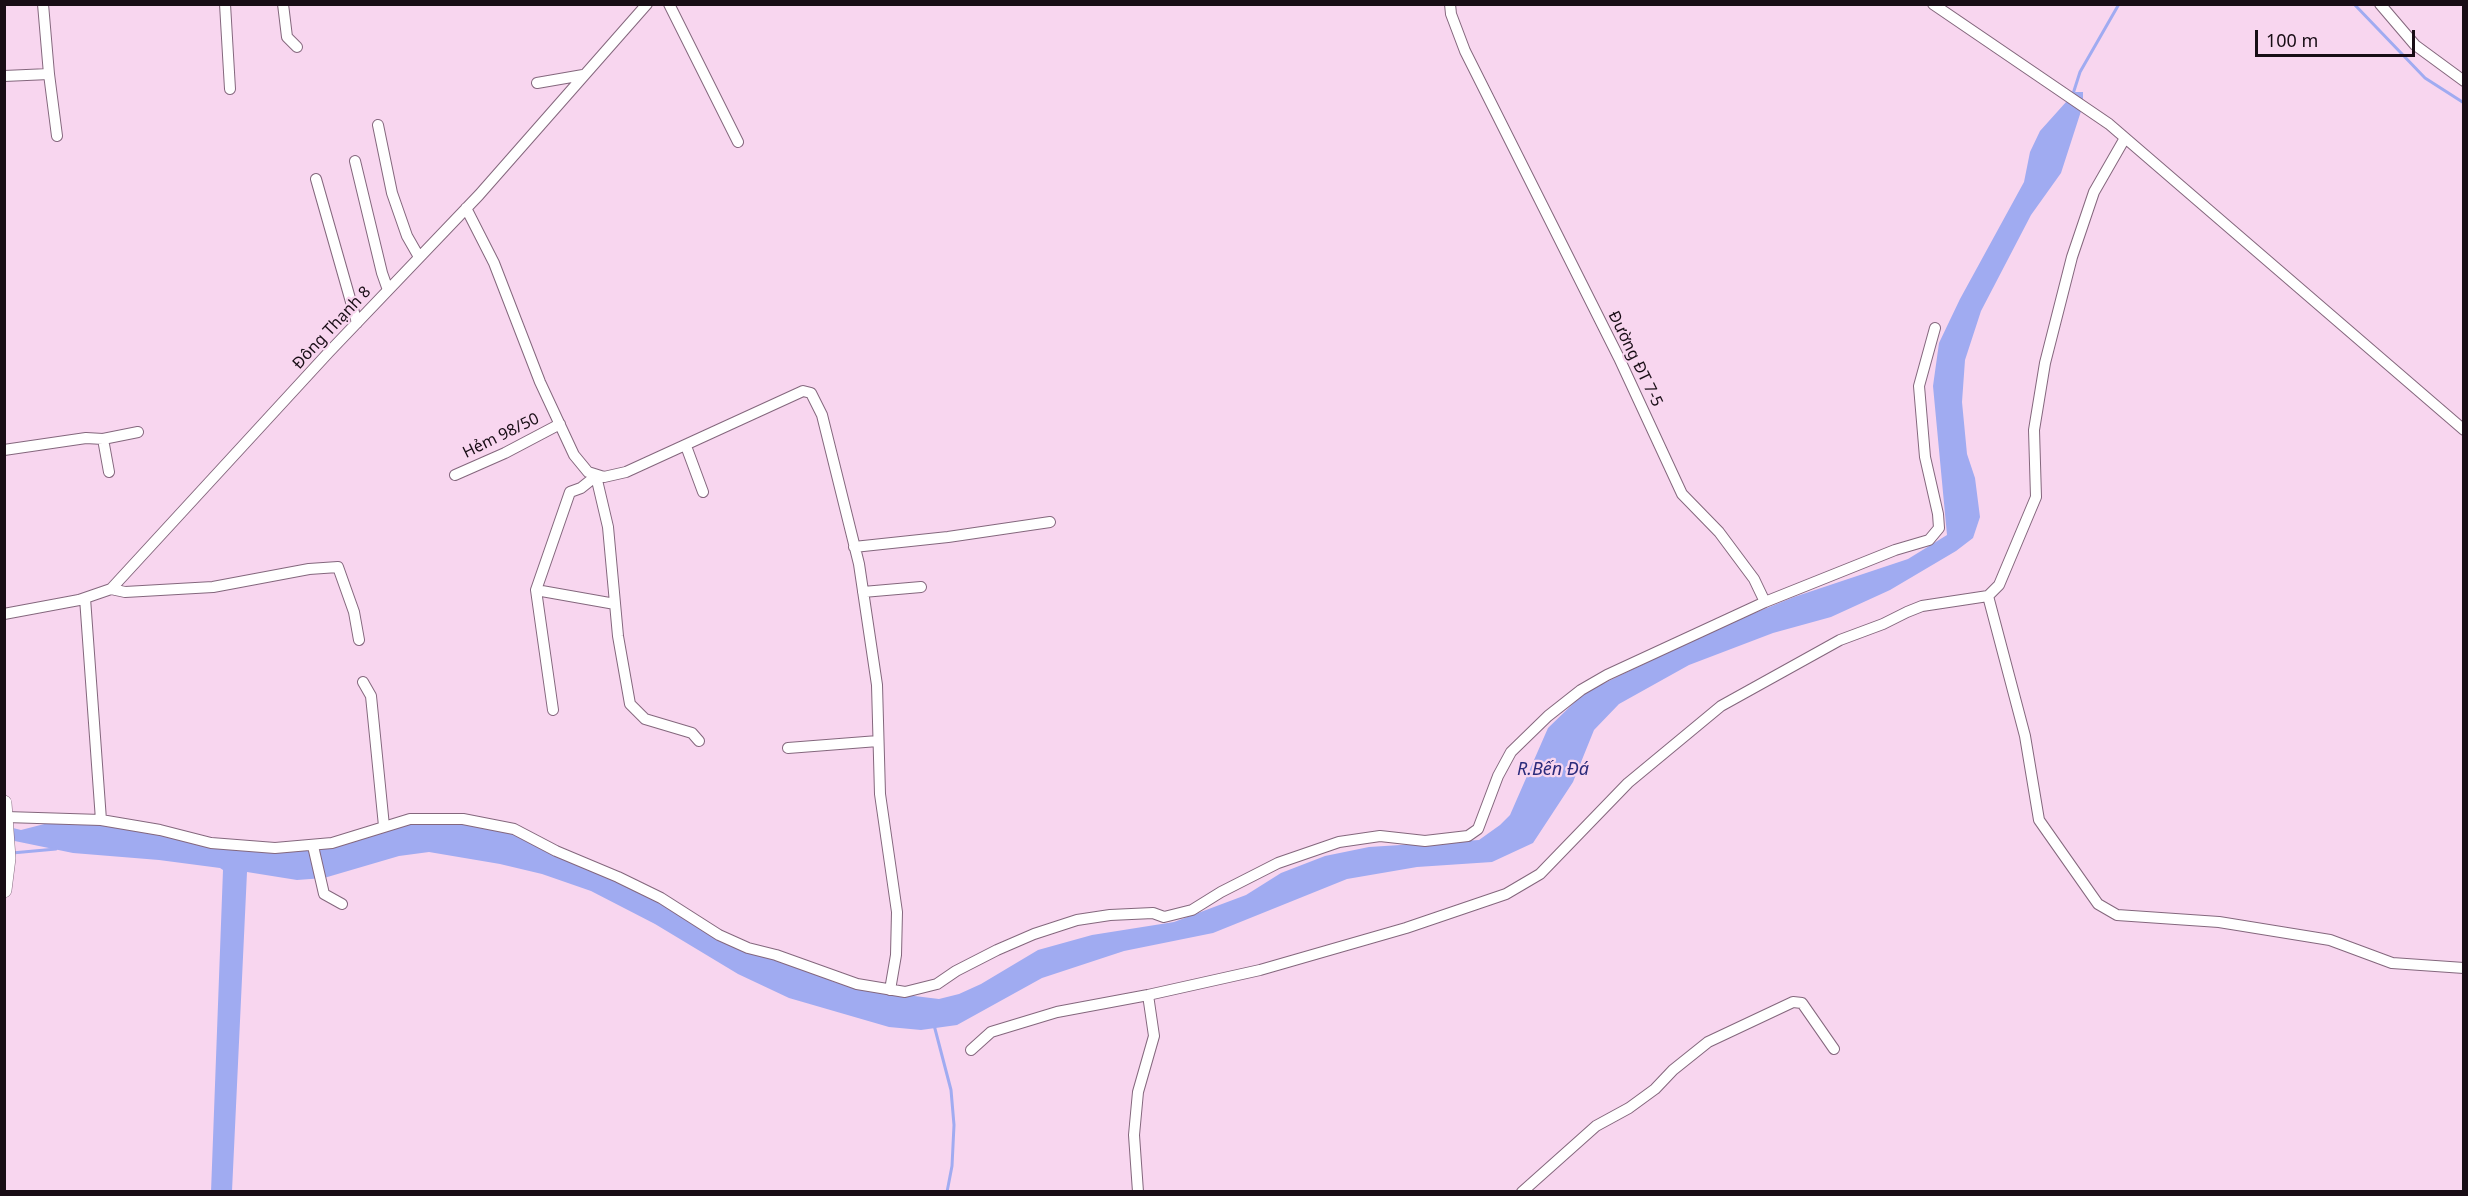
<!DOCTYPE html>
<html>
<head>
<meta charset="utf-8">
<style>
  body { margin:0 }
  #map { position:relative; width:2468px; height:1196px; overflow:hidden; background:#f8d6ef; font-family:"Noto Sans",sans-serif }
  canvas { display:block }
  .frame { position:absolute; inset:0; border:6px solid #180d15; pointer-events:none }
  .scale { position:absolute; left:2255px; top:30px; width:160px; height:27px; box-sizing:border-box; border:3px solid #180d15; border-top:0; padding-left:8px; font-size:18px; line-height:21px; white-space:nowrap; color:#180d15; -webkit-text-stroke:4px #f8d6ef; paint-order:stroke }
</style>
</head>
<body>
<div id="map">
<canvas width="2468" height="1196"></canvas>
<div class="frame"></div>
<div class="scale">100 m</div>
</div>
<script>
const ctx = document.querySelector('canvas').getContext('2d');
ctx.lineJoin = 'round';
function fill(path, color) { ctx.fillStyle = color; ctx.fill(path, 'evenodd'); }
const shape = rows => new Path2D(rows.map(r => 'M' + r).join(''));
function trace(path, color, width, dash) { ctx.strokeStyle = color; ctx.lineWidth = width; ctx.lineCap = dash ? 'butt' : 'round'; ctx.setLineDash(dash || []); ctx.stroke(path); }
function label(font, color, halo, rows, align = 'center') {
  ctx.font = font + ' "Noto Sans",sans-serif'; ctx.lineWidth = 4.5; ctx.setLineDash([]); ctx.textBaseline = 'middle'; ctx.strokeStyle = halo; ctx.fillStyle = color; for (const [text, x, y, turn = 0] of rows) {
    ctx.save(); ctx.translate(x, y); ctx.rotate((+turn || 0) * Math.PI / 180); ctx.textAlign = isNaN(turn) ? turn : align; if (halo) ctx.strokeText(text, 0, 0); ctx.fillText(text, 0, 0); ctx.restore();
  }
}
const water = shape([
  [2075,92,2083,92,2083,105,2061,173,2031,215,1981,311,1965,360,1962,402,1967,454,1975,478,1980,517,1973,538,1956,551,1890,590,1831,617,1773,633,1689,665,1619,704,1594,730,1573,782,1533,843,1492,862,1417,867,1347,879,1213,933,1124,951,1042,978,957,1025,921,1030,889,1027,789,998,738,974,655,924,591,891,542,874,500,864,429,852,399,856,324,878,297,880,247,872,232,1191,211,1192,223,870,220,868,159,860,73,853,5,839,5,826,21,830,60,820,108,824,255,848,324,849,351,843,385,828,435,820,496,827,626,882,757,948,834,982,890,993,939,999,959,994,981,984,1038,950,1092,935,1174,922,1246,895,1281,873,1325,856,1369,847,1479,840,1500,825,1510,815,1548,728,1584,693,1720,627,1794,597,1908,559,1947,535,1933,386,1939,343,1960,299,2024,182,2030,152,2040,131]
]);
const stream = shape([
  [2354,4,2425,78,2464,103],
  [2072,97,2080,72,2119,4],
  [12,853,56,849],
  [934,1025,951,1090,954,1125,952,1166,947,1192]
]);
const street = shape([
  [43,4,49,74],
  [225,4,230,89],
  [283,4,287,37,297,47],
  [669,4,738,142],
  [1933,4,2109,124,2464,430],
  [2380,4,2415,45,2464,81],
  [4,76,49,74,57,136],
  [537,83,583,75],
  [378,125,392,193,407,236,419,257],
  [355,161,382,273,388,290],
  [316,179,357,323],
  [466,208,494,263,540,382,574,455,588,472,604,477,626,472,803,391,811,393,822,415,859,564,877,685,880,794,897,912,896,955,890,990],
  [103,439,138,432],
  [686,446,703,492],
  [4,450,86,438,103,439,109,472],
  [455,475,505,453,560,424],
  [854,547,948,537,1050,522],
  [111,589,125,592,213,587,309,569,338,567,354,612,359,640],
  [536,590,615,604],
  [863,592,921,587],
  [1988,596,2025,736,2039,820,2098,904,2117,915,2219,922,2330,940,2392,963,2464,968],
  [85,598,101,820],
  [1765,602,1895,550,1929,540,1939,528,1938,514,1925,457,1919,386,1935,328],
  [4,614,79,600,111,589,329,352,479,195,647,4],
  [363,682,371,696,384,826],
  [553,710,536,590,570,492,581,488,596,476,608,527,618,636,630,704,645,719,692,733,699,741],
  [788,748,878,741],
  [6,817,101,820,160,830,211,843,275,848,332,843,410,819,463,819,514,829,556,851,618,877,661,898,719,935,748,948,776,955,857,984,905,992,937,984,956,971,997,950,1034,934,1077,920,1110,915,1153,913,1164,917,1192,910,1221,892,1278,863,1339,842,1380,836,1425,841,1468,836,1478,829,1498,776,1511,752,1548,716,1581,690,1607,675,1765,602,1754,579,1719,532,1682,494,1619,358,1465,51,1451,14,1450,4],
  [313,846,324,894,342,904],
  [971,1050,991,1032,1057,1012,1148,995,1260,970,1406,928,1506,894,1540,874,1628,783,1721,706,1840,640,1883,624,1907,612,1922,606,1988,596,1999,585,2036,497,2034,430,2045,363,2072,257,2094,192,2125,138],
  [1138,1192,1134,1135,1138,1092,1154,1036,1148,995],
  [1522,1192,1596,1126,1629,1108,1655,1089,1673,1070,1708,1042,1793,1002,1802,1003,1834,1049]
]);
const secondary = shape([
  [4,803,8,858,4,890]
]);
const streetNames = [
  ["Đông Thạnh 8",332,328,-47],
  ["Đường ĐT 7-5",1635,359,64],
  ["Hẻm 98/50",501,436,-26]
];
const waterNames = [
  ["R.Bến Đá",1553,770]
];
fill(water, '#a0abf1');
trace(stream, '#a0abf1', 3);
trace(street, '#84677d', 12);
trace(secondary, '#84677d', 16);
trace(street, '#fff', 10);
trace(secondary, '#fff', 15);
label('16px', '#180d15', '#f8d6ef', streetNames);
label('italic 18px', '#2b2b7b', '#f8d6ef', waterNames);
</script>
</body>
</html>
